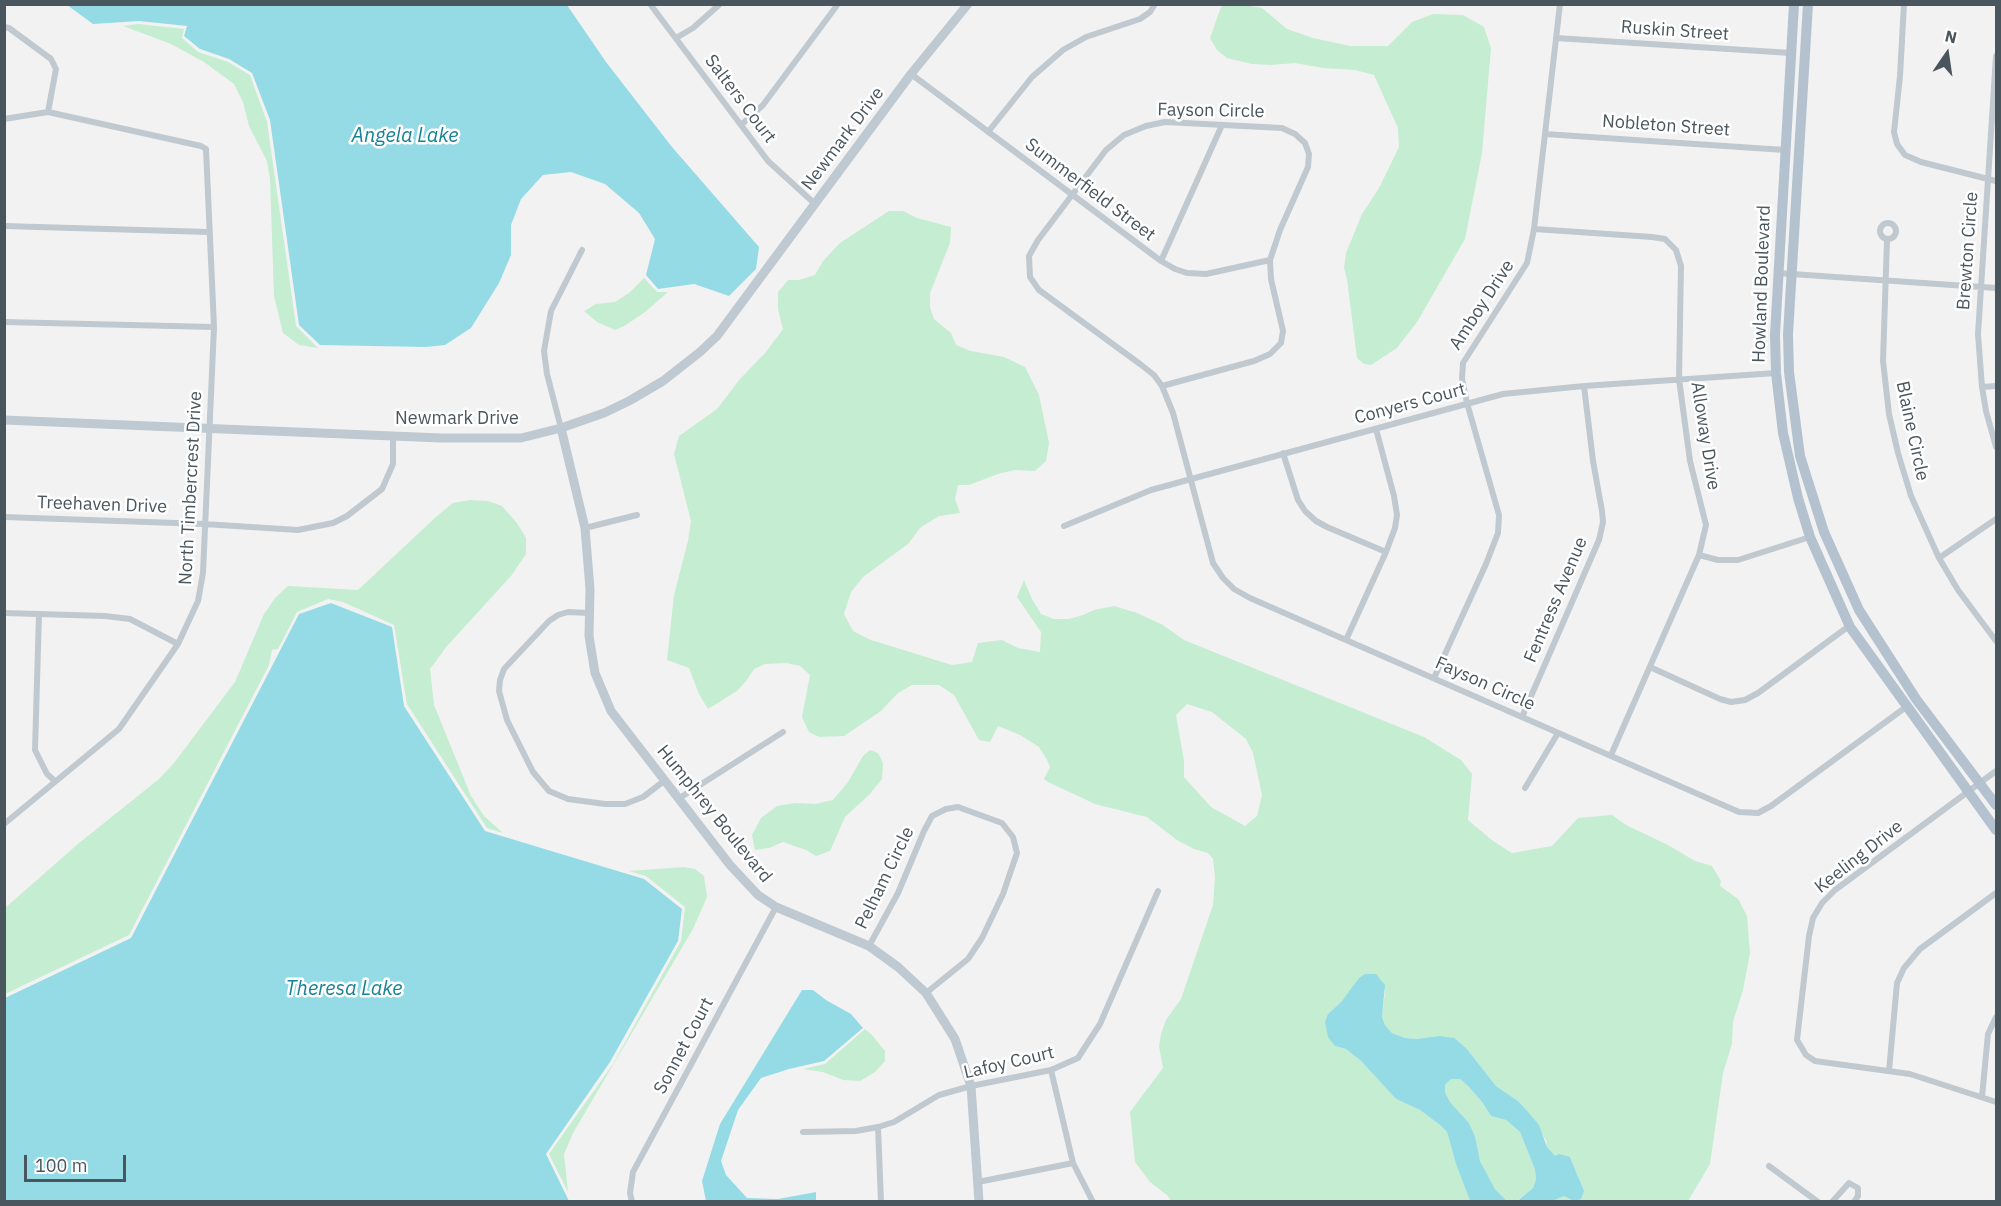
<!DOCTYPE html>
<html>
<head>
<meta charset="utf-8">
<style>
  body { margin:0 }
  #map { position:relative; width:2001px; height:1206px; overflow:hidden; background:#f3f2f2; font-family:"IBM Plex Sans",sans-serif }
  canvas { display:block }
  .frame { position:absolute; inset:0; border:6px solid #4a565e; pointer-events:none }
  .north { position:absolute; left:1917px; top:24px; width:60px; height:60px; -webkit-text-stroke:4px #fff; paint-order:stroke; rotate:13deg; font-size:16px; font-weight:700; line-height:24px; text-align:center; color:#4a565e }
  .north::after { content:''; display:block; margin:auto; width:21px; height:27px; background:#4a565e; clip-path:polygon(50% 0,100% 100%,50% 72%,0 100%) }
  .scale { position:absolute; left:24px; top:1155px; width:102px; height:27px; box-sizing:border-box; border:3px solid #4a565e; border-top:0; padding-left:8px; font-size:18px; line-height:21px; white-space:nowrap; color:#4a565e; -webkit-text-stroke:4px #fff; paint-order:stroke }
</style>
</head>
<body>
<div id="map">
<canvas width="2001" height="1206"></canvas>
<div class="frame"></div>
<div class="north">N</div>
<div class="scale">100 m</div>
</div>
<script>
const ctx = document.querySelector('canvas').getContext('2d');
ctx.lineJoin = 'round';
function fill(path, color) { ctx.fillStyle = color; ctx.fill(path, 'evenodd'); }
const shape = rows => new Path2D(rows.map(r => 'M' + r).join(''));
function trace(path, color, width, dash) { ctx.strokeStyle = color; ctx.lineWidth = width; ctx.lineCap = dash ? 'butt' : 'round'; ctx.setLineDash(dash || []); ctx.stroke(path); }
function label(font, color, halo, rows, align = 'center') {
  ctx.font = font + ' "IBM Plex Sans",sans-serif'; ctx.lineWidth = 5; ctx.setLineDash([]); ctx.textBaseline = 'middle'; ctx.strokeStyle = halo; ctx.fillStyle = color; for (const [text, x, y, turn = 0] of rows) {
    ctx.save(); ctx.translate(x, y); ctx.rotate((+turn || 0) * Math.PI / 180); ctx.textAlign = isNaN(turn) ? turn : align; if (halo) ctx.strokeText(text, 0, 0); ctx.fillText(text, 0, 0); ctx.restore();
  }
}
const green = shape([
  [1225,4,1245,5,1262,8,1287,29,1313,38,1350,46,1388,46,1412,22,1433,14,1463,15,1484,27,1491,48,1482,153,1465,239,1417,322,1397,348,1371,365,1364,364,1357,358,1347,279,1344,268,1346,253,1362,214,1379,188,1399,147,1398,128,1374,75,1355,70,1323,68,1295,63,1271,65,1252,64,1227,58,1217,50,1210,38,1221,7],
  [139,24,184,29,182,38,198,52,228,62,250,75,267,122,296,326,318,348,299,345,283,333,274,296,270,179,267,161,249,126,243,102,234,84,204,62,171,44,123,26],
  [889,211,903,211,917,218,951,227,950,243,930,293,930,307,934,319,951,333,956,345,971,351,1004,357,1025,367,1039,395,1049,443,1046,461,1035,471,1015,470,998,474,969,485,958,485,955,499,960,513,939,516,920,528,908,544,863,577,851,592,844,614,853,631,871,640,952,665,972,662,978,643,1002,640,1018,648,1040,652,1041,632,1017,597,1024,580,1032,599,1041,614,1054,619,1069,619,1083,615,1094,610,1114,606,1137,613,1163,625,1184,640,1424,737,1461,760,1472,774,1468,820,1493,841,1512,853,1552,846,1578,818,1612,815,1626,825,1668,845,1695,861,1712,866,1721,881,1720,886,1738,899,1747,916,1750,953,1743,990,1733,1022,1732,1044,1723,1073,1710,1164,1688,1201,1552,1201,1564,1195,1569,1198,1578,1176,1570,1157,1555,1157,1547,1147,1546,1140,1518,1101,1496,1086,1467,1049,1438,1036,1417,1039,1405,1038,1392,1033,1385,1025,1382,1017,1385,992,1381,979,1359,978,1349,994,1328,1014,1335,1046,1346,1049,1361,1061,1396,1099,1420,1110,1440,1125,1447,1132,1456,1164,1470,1201,1171,1201,1168,1196,1150,1182,1135,1162,1130,1112,1163,1068,1159,1046,1161,1034,1166,1020,1181,999,1213,905,1215,877,1213,859,1208,853,1194,849,1177,840,1147,817,1095,804,1048,782,1044,779,1050,767,1047,760,1039,747,1020,735,998,726,990,742,979,740,954,695,939,685,912,685,898,693,881,711,844,736,819,737,809,732,802,717,810,675,800,666,787,663,765,664,754,669,747,680,737,691,708,709,699,694,689,668,667,660,674,595,688,541,691,521,674,454,679,436,717,409,740,379,766,352,783,329,778,309,778,292,788,280,799,280,815,275,823,261,840,243],
  [1187,704,1212,712,1246,739,1253,753,1262,795,1257,816,1245,826,1211,807,1184,777,1184,761,1176,715],
  [644,278,657,292,668,292,645,312,626,325,615,330,597,322,584,311,596,304,615,302,629,293],
  [470,500,488,501,502,506,517,523,526,538,526,554,511,576,447,646,430,669,434,705,471,796,484,816,503,833,487,828,407,704,394,625,343,602,328,599,297,612,278,649,272,650,269,665,129,935,5,994,5,908,79,843,159,779,174,763,235,682,264,614,275,598,288,586,358,590,437,516,453,503],
  [870,750,878,753,883,763,882,779,870,794,845,817,830,851,816,856,806,850,783,842,769,848,755,850,752,835,761,818,777,806,795,803,815,804,833,800,848,782,863,756],
  [684,867,695,869,704,876,707,897,693,929,573,1133,564,1154,568,1192,549,1154,613,1064,681,941,685,907,646,876,629,871],
  [865,1029,872,1035,885,1051,885,1061,875,1072,860,1081,843,1080,823,1072,803,1069,825,1064],
  [1451,1079,1460,1079,1468,1086,1482,1102,1491,1116,1506,1120,1520,1132,1535,1170,1536,1179,1533,1188,1516,1201,1506,1200,1495,1189,1480,1161,1475,1136,1469,1123,1450,1102,1445,1092,1445,1085]
]);
const water = shape([
  [67,5,567,5,606,62,672,147,759,247,756,269,729,296,694,284,658,289,646,275,655,239,639,213,605,184,571,172,543,175,521,199,511,225,511,255,499,283,471,328,445,345,426,347,320,345,299,325,270,120,252,73,229,59,200,49,184,36,187,26,139,21,93,24],
  [331,603,392,627,404,706,485,831,644,879,682,909,678,941,610,1062,546,1154,569,1201,5,1201,5,998,131,938,299,614],
  [1365,974,1376,974,1385,985,1382,1017,1385,1025,1392,1033,1405,1038,1417,1039,1438,1036,1454,1038,1467,1049,1496,1086,1518,1101,1528,1112,1539,1125,1547,1147,1555,1156,1559,1154,1570,1157,1584,1191,1581,1199,1574,1201,1564,1196,1552,1201,1470,1201,1456,1164,1447,1132,1440,1125,1420,1110,1396,1099,1361,1061,1346,1049,1335,1046,1328,1037,1325,1022,1328,1014,1342,1001,1359,978],
  [1451,1079,1460,1079,1468,1086,1482,1102,1491,1116,1506,1120,1520,1132,1535,1170,1536,1179,1533,1188,1517,1201,1506,1200,1495,1189,1480,1161,1475,1136,1469,1123,1450,1102,1445,1092,1445,1085],
  [802,990,813,990,826,1000,851,1014,863,1028,824,1061,789,1069,761,1078,738,1110,721,1161,726,1175,747,1198,778,1199,816,1192,816,1201,706,1201,702,1181,720,1124]
]);
const street = shape([
  [650,4,768,161,815,204],
  [1904,4,1900,76,1894,132,1897,144,1905,155,1921,162,1996,181],
  [4,27,9,28,51,59,56,69,48,112],
  [676,38,693,28,720,4],
  [1556,38,1791,53],
  [1996,56,1978,334,1982,387,1986,411,1996,447],
  [911,74,1161,261,1175,269,1187,273,1206,274,1270,260],
  [4,119,48,112,201,146,206,149,214,327,203,573,198,601,178,644,119,729,4,824],
  [741,125,763,105,838,4],
  [988,132,1032,77,1063,50,1086,37,1140,19,1150,12,1155,4],
  [1545,134,1785,150],
  '1880 231a8 8 0 1 1 16 0a8 8 0 1 1-16 0Z',
  [4,226,209,232],
  [1534,229,1652,237,1665,239,1676,250,1681,266,1679,379,1690,461,1706,525,1699,555,1611,755],
  [1887,240,1883,361,1889,414,1898,453,1911,496,1939,558,1958,590,1996,641],
  [1161,261,1222,125],
  [1777,273,1996,288],
  [4,322,214,327],
  [1162,386,1254,361,1270,354,1281,343,1283,331,1271,279,1270,260,1280,230,1308,167,1309,154,1305,143,1295,134,1282,128,1165,122,1146,126,1124,135,1106,150,1038,240,1029,256,1030,277,1039,290,1140,364,1154,375,1162,386,1173,413,1213,563,1223,578,1234,589,1250,598,1739,812,1758,813,1771,806,1906,707],
  [1982,387,1996,386],
  [561,428,547,374,544,351,551,311,582,250],
  [1283,453,1298,500,1305,511,1316,521,1327,527,1386,552],
  [4,517,204,524,298,530,333,523,347,516,382,489,393,464,393,435],
  [1064,526,1151,490,1503,394,1584,386,1776,373],
  [585,528,637,515],
  [1699,555,1718,560,1738,560,1810,537],
  [1939,558,1996,519],
  [4,613,105,616,130,619,178,644],
  [589,613,568,612,558,615,549,621,504,669,500,680,499,691,507,720,533,772,549,791,568,799,605,804,625,804,643,797,664,781],
  [39,614,35,750,47,774,55,781],
  [1346,640,1386,552,1395,528,1397,515,1394,496,1376,429],
  [1650,667,1720,699,1731,702,1745,700,1758,693,1849,626],
  [1434,678,1486,564,1498,533,1499,515,1467,403,1462,379,1463,363,1527,263,1534,229,1560,4],
  [1522,717,1599,540,1603,522,1602,511,1593,461,1584,386],
  [1996,771,1835,890,1822,903,1813,918,1809,936,1797,1040,1806,1055,1815,1061,1910,1074,1996,1102],
  [1525,788,1558,733],
  [678,799,783,732],
  [869,946,898,893,924,831,932,816,946,809,958,807,1002,823,1013,837,1017,853,1003,894,982,938,968,959,926,993],
  [1051,1070,1073,1163,1093,1202],
  [1889,1071,1897,983,1904,968,1920,949,1996,893],
  [1982,1097,1988,1034,1996,1017],
  [878,1127,881,1202],
  [803,1132,856,1131,878,1127,894,1122,939,1095,971,1086,1051,1070,1078,1058,1100,1024,1158,891],
  [1769,1166,1818,1202],
  [978,1182,1073,1163],
  [632,1202,630,1193,633,1172,776,907],
  [1832,1202,1849,1183,1858,1188,1858,1196,1854,1202]
]);
const secondary = shape([
  [4,420,441,438,521,438,561,428,604,413,629,401,663,381,700,352,717,336,911,74,968,4],
  [561,428,585,528,590,589,589,636,595,673,611,711,730,865,758,895,776,907,869,946,898,967,926,993,955,1039,971,1086,979,1202]
]);
const primary = shape([
  [1794,4,1775,335,1776,373,1783,433,1798,498,1810,537,1850,627,1996,830],
  [1808,4,1788,334,1789,372,1800,456,1824,532,1859,610,1916,699,1996,805]
]);
const streetNames = [
  ["Ruskin Street",1675,31,4],
  ["Salters Court",740,99,53],
  ["Fayson Circle",1211,111,1],
  ["Nobleton Street",1666,126,4],
  ["Newmark Drive",843,139,-53],
  ["Summerfield Street",1090,190,37],
  ["Brewton Circle",1968,251,-86],
  ["Howland Boulevard",1762,284,-88],
  ["Amboy Drive",1482,305,-57],
  ["Conyers Court",1410,404,-15],
  ["Newmark Drive",457,419],
  ["Blaine Circle",1912,431,78],
  ["Alloway Drive",1705,436,81],
  ["North Timbercrest Drive",191,488,-87],
  ["Treehaven Drive",102,505,2],
  ["Fentress Avenue",1556,600,-67],
  ["Fayson Circle",1485,684,24],
  ["Humphrey Boulevard",714,814,51],
  ["Keeling Drive",1859,857,-38],
  ["Pelham Circle",885,878,-64],
  ["Sonnet Court",684,1046,-62],
  ["Lafoy Court",1009,1063,-13]
];
const waterNames = [
  ["Angela Lake",405,136],
  ["Theresa Lake",344,989]
];
fill(green, '#c4edd1');
fill(water, '#95dbe6');
trace(street, '#c0c9cf', 6);
trace(secondary, '#bfc9d1', 9);
trace(primary, '#b3c2ce', 10);
label('18px', '#4a565e', '#fff', streetNames);
label('italic 20px', '#168295', '#fff', waterNames);
</script>
</body>
</html>
